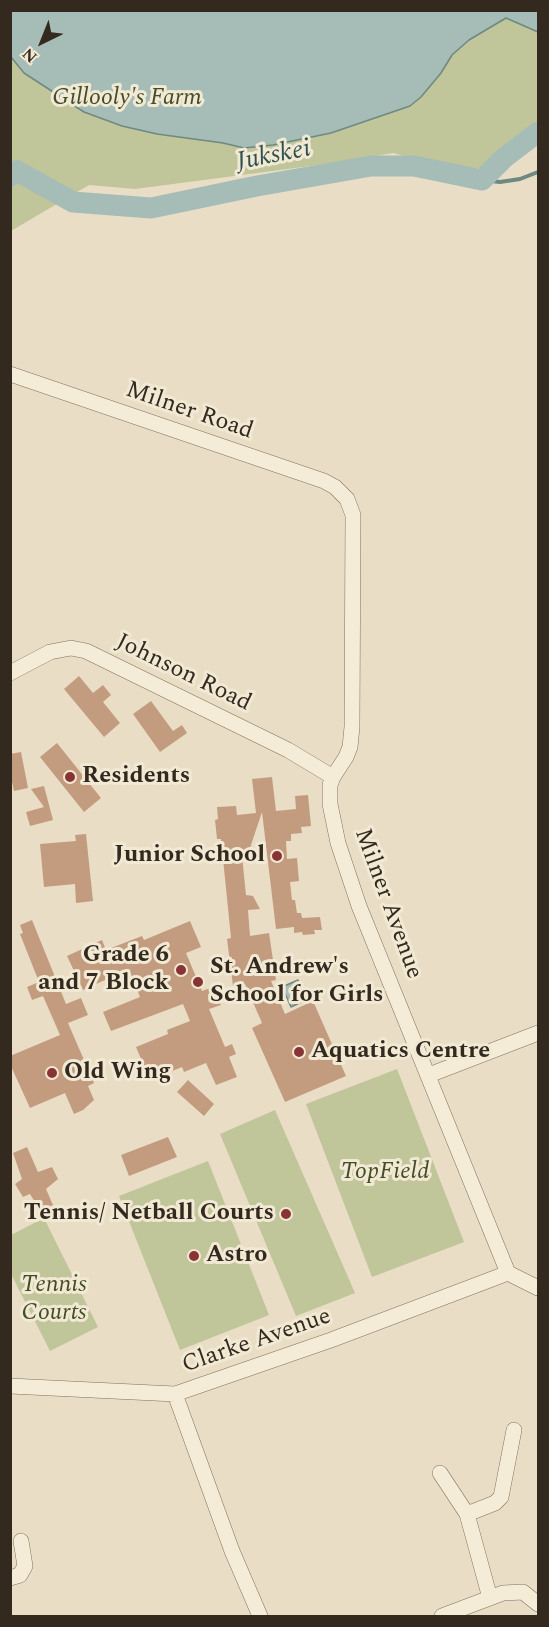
<!DOCTYPE html>
<html>
<head>
<meta charset="utf-8">
<style>
  body { margin:0 }
  #map { position:relative; width:549px; height:1627px; overflow:hidden; background:#e9dec5; font-family:Spectral,serif }
  canvas { display:block }
  .frame { position:absolute; inset:0; border:12px solid #33291f; pointer-events:none }
  .north { position:absolute; left:12px; top:12px; width:60px; height:60px; -webkit-text-stroke:4px #f1e9d3; paint-order:stroke; rotate:223deg; font-size:16px; font-weight:700; line-height:24px; text-align:center; color:#33291f }
  .north::after { content:''; display:block; margin:auto; width:21px; height:27px; background:#33291f; clip-path:polygon(50% 0,100% 100%,50% 72%,0 100%) }
</style>
</head>
<body>
<div id="map">
<canvas width="549" height="1627"></canvas>
<div class="frame"></div>
<div class="north">N</div>
</div>
<script>
const ctx = document.querySelector('canvas').getContext('2d');
ctx.lineJoin = 'round';
function fill(path, color) { ctx.fillStyle = color; ctx.fill(path, 'evenodd'); }
const shape = rows => new Path2D(rows.map(r => 'M' + r).join(''));
function trace(path, color, width, dash) { ctx.strokeStyle = color; ctx.lineWidth = width; ctx.lineCap = dash ? 'butt' : 'round'; ctx.setLineDash(dash || []); ctx.stroke(path); }
function label(font, color, halo, rows, align = 'center') {
  ctx.font = font + ' Spectral,serif'; ctx.lineWidth = 6; ctx.setLineDash([]); ctx.textBaseline = 'middle'; ctx.strokeStyle = halo; ctx.fillStyle = color; for (const [text, x, y, turn = 0] of rows) {
    ctx.save(); ctx.translate(x, y); ctx.rotate((+turn || 0) * Math.PI / 180); ctx.textAlign = isNaN(turn) ? turn : align; if (halo) ctx.strokeText(text, 0, 0); ctx.fillText(text, 0, 0); ctx.restore();
  }
}
const green = shape([
  [11,11,538,11,538,126,499,159,482,168,462,169,437,165,393,153,341,162,135,189,89,185,11,231],
  [397,1069,464,1242,372,1277,306,1104],
  [275,1110,355,1293,296,1316,220,1134],
  [208,1161,269,1315,180,1350,119,1196],
  [44,1218,98,1327,50,1351,10,1272,11,1235]
]);
const water = shape([
  [538,10,538,32,506,18,469,40,452,55,441,73,421,97,410,106,331,133,273,145,244,148,223,143,157,134,122,126,84,112,24,73,11,57,11,11,538,10],
  [298,980,306,1000,291,1007,282,987,298,980]
]);
const stream = shape([
  [482,180,500,182,520,179,538,172]
]);
const river = shape([
  [10,176,17,171,73,202,151,208,257,186,371,166,414,166,482,180,504,158,538,132]
]);
const building = shape([
  [79,676,93,693,103,685,111,695,103,702,120,723,104,737,64,689],
  [151,701,173,731,182,725,187,733,160,752,133,714],
  [57,743,101,798,84,812,40,757],
  [21,752,28,788,14,791,10,773,10,754],
  [272,777,276,811,296,809,295,796,308,795,311,826,301,827,302,833,291,834,291,841,286,841,287,859,297,858,299,881,290,882,292,900,295,900,297,913,301,913,302,918,320,917,322,930,314,930,315,934,303,935,302,932,294,933,294,927,276,929,262,812,249,851,242,856,246,895,253,896,260,909,248,910,250,936,269,933,276,980,271,981,285,1014,313,1001,346,1076,285,1102,252,1028,262,1023,245,984,233,986,227,939,231,938,221,839,217,839,215,820,218,819,217,807,236,806,237,815,256,813,252,779],
  [44,786,53,820,30,826,26,812,44,807,31,789],
  [86,834,93,901,76,903,75,884,44,887,40,844,76,841,75,835],
  [32,920,66,1004,81,998,88,1015,68,1023,94,1083,88,1086,94,1100,83,1110,74,1114,65,1093,30,1108,10,1064,10,1056,60,1035,43,996,32,1000,27,987,39,982,20,934,23,933,20,925],
  [190,921,201,947,186,953,202,991,213,987,221,1005,209,1009,225,1047,232,1044,236,1054,229,1057,237,1077,216,1085,206,1063,184,1072,182,1067,150,1080,136,1047,168,1034,167,1030,190,1021,183,1004,111,1031,103,1012,140,997,129,969,83,990,67,956,102,940,106,950,142,936,144,940],
  [188,1080,214,1104,204,1116,177,1092],
  [168,1137,177,1157,129,1176,121,1155],
  [27,1147,38,1172,52,1167,58,1179,46,1189,53,1205,41,1212,30,1194,23,1197,15,1184,22,1179,13,1153]
]);
const minor = shape([
  [10,374,324,481,335,487,347,499,353,515,352,727,350,747,346,757,333,777,330,785,330,804,338,843,359,906,508,1273],
  [10,673,50,652,71,648,86,651,288,750,333,777],
  [429,1075,538,1033],
  [508,1273,538,1288],
  [10,1386,175,1394,331,1340,508,1273],
  [175,1394,232,1551,260,1616],
  [440,1473,467,1514,490,1598],
  [467,1514,495,1503,501,1497,514,1430],
  [10,1578,20,1575,25,1566,21,1541],
  [442,1616,503,1593,523,1592,538,1604]
]);
const markers = [
  [70,777,6,"#893434"],
  [277,856,6,"#893434"],
  [181,970,6,"#893434"],
  [198,982,6,"#893434"],
  [299,1052,6,"#893434"],
  [52,1073,6,"#893434"],
  [286,1214,6,"#893434"],
  [194,1256,6,"#893434"]
];
const parkNames = [
  ["Gillooly's Farm",127,99],
  ["TopField",385,1173],
  ["Tennis",54,1286],
  ["Courts",54,1314]
];
const streetNames = [
  ["Milner Road",189,412,19],
  ["Johnson Road",183,674,26],
  ["Milner Avenue",387,904,70],
  ["Clarke Avenue",257,1342,-19]
];
const poiNames = [
  ["Residents",82,777],
  ["Junior School",265,856,"right"],
  ["Grade 6",169,956,"right"],
  ["and 7 Block",169,984,"right"],
  ["St. Andrew's",210,968],
  ["School for Girls",210,996],
  ["Aquatics Centre",311,1052],
  ["Old Wing",64,1073],
  ["Tennis/ Netball Courts",274,1214,"right"],
  ["Astro",206,1256]
];
const waterNames = [
  ["Jukskei",274,157,-11]
];
fill(green, '#c0c59a');
fill(water, '#a6bcb6');
trace(water, '#6e8983', 1.5);
trace(stream, '#6e8983', 4);
trace(river, '#a6bcb6', 21);
fill(building, '#c39c7f');
trace(minor, '#81715d', 16);
trace(minor, '#f4ecd7', 15);
for (const [x, y, r, color] of markers) { const dot = new Path2D(); dot.arc(x, y, r, 0, 2 * Math.PI); ctx.fillStyle = color; ctx.fill(dot); trace(dot, '#f1e9d3', 2); }
label('italic 24px', '#434d28', '#f1e9d3', parkNames);
label('24px', '#33291f', '#f1e9d3', streetNames);
label('bold 24px', '#33291f', '#f1e9d3', poiNames, 'left');
label('italic 26px', '#30514f', '#f1e9d3', waterNames);
</script>
</body>
</html>
